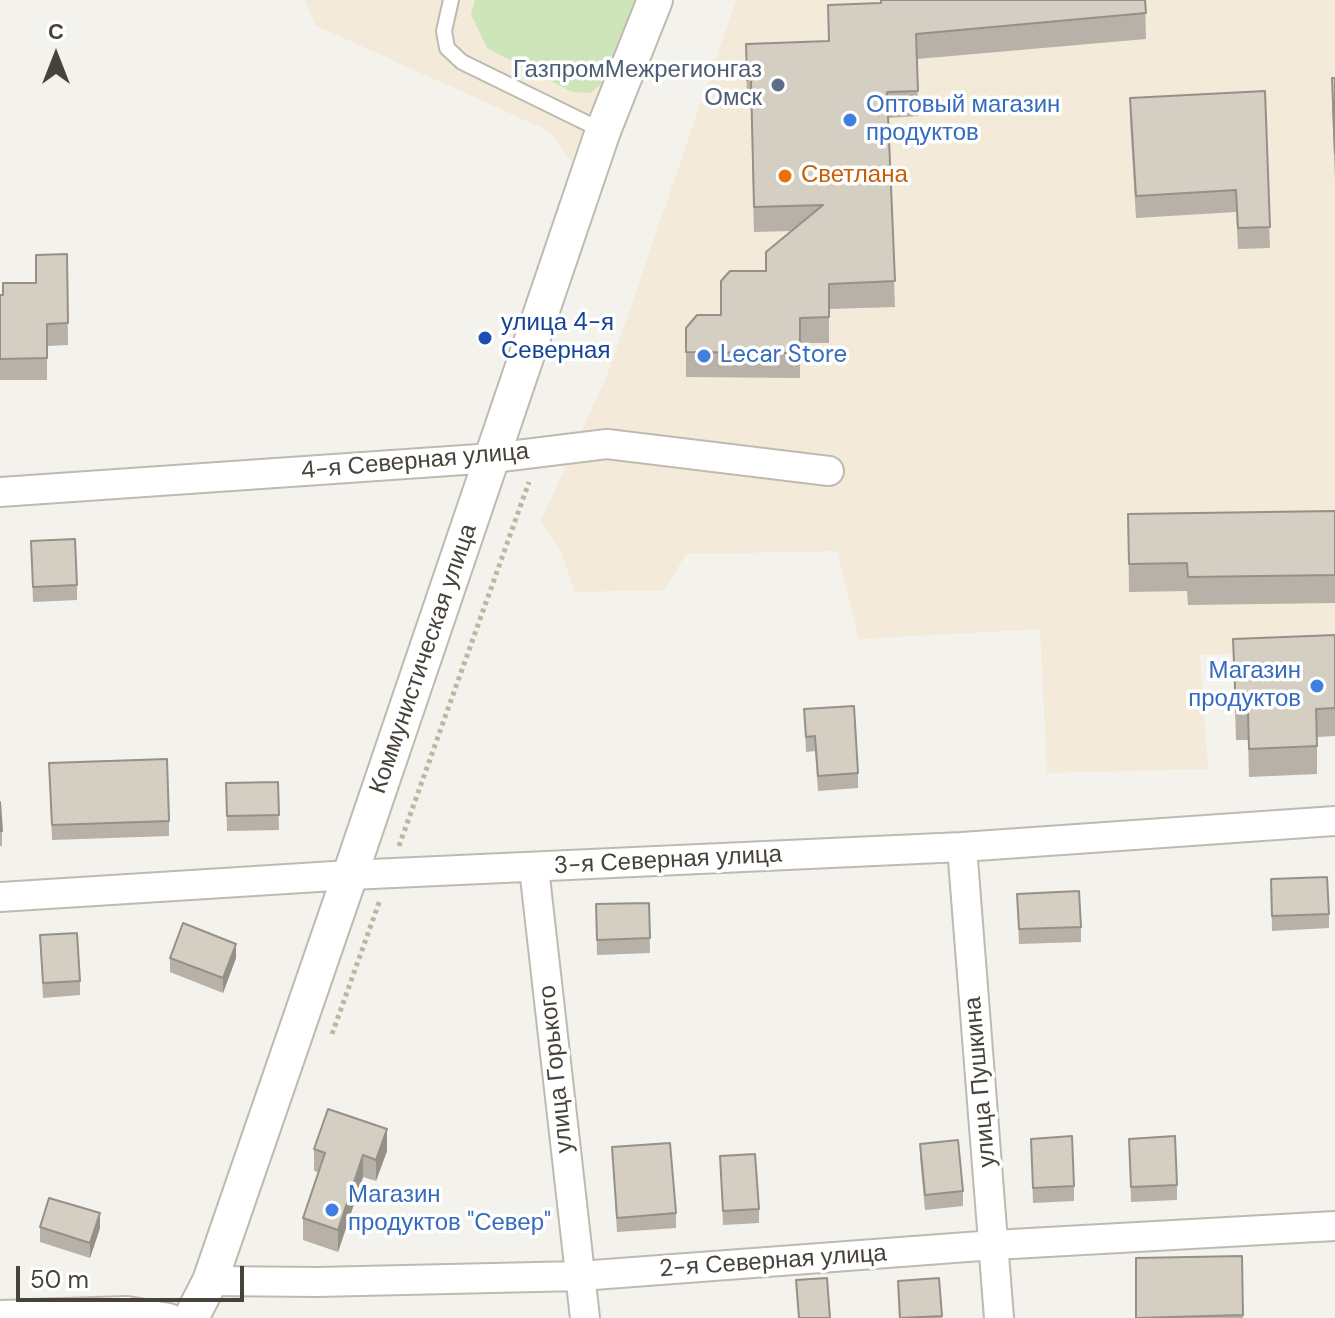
<!DOCTYPE html>
<html>
<head>
<meta charset="utf-8">
<style>
  body { margin:0 }
  #map { position:relative; width:1335px; height:1318px; overflow:hidden; background:#f4f2ec; font-family:"DM Sans",sans-serif }
  canvas { display:block }
  .north { position:absolute; left:16px; top:16px; width:80px; height:80px; -webkit-text-stroke:6px #fff; paint-order:stroke; rotate:0deg; font-size:22px; font-weight:700; line-height:32px; text-align:center; color:#48433a }
  .north::after { content:''; display:block; margin:auto; width:28px; height:36px; background:#48433a; clip-path:polygon(50% 0,100% 100%,50% 72%,0 100%) }
  .scale { position:absolute; left:16px; top:1266px; width:228px; height:36px; box-sizing:border-box; border:4px solid #48433a; border-top:0; padding-left:10px; font-size:24px; line-height:28px; white-space:nowrap; color:#48433a; -webkit-text-stroke:6px #fff; paint-order:stroke }
</style>
</head>
<body>
<div id="map">
<canvas width="1335" height="1318"></canvas>
<div class="north">С</div>
<div class="scale">50 m</div>
</div>
<script>
const ctx = document.querySelector('canvas').getContext('2d');
ctx.lineJoin = 'round';
function fill(path, color) { ctx.fillStyle = color; ctx.fill(path, 'evenodd'); }
const shape = rows => new Path2D(rows.map(r => 'M' + r).join(''));
function trace(path, color, width, dash) { ctx.strokeStyle = color; ctx.lineWidth = width; ctx.lineCap = dash ? 'butt' : 'round'; ctx.setLineDash(dash || []); ctx.stroke(path); }
function label(font, color, halo, rows, align = 'center') {
  ctx.font = font + ' "DM Sans",sans-serif'; ctx.lineWidth = 7; ctx.setLineDash([]); ctx.textBaseline = 'middle'; ctx.strokeStyle = halo; ctx.fillStyle = color; for (const [text, x, y, turn = 0] of rows) {
    ctx.save(); ctx.translate(x, y); ctx.rotate((+turn || 0) * Math.PI / 180); ctx.textAlign = isNaN(turn) ? turn : align; if (halo) ctx.strokeText(text, 0, 0); ctx.fillText(text, 0, 0); ctx.restore();
  }
}
const commercial = shape([
  [305,0,635,0,605,81,571,162,549,131,315,25],
  [736,0,1335,0,1335,649,1200,655,1208,769,1047,773,1040,629,859,639,837,551,686,554,664,590,575,592,560,550,541,521,608,373]
]);
const green = shape([
  [475,0,635,0,605,81,590,93,572,92,487,48,471,14]
]);
const path = shape([
  [399,846,529,482],
  [332,1034,380,900]
]);
const service = shape([
  [451,0,444,31,447,48,462,62,603,131]
]);
const minor = shape([
  [0,492,493,458,607,444,829,471],
  [962,847,999,1318],
  [534,868,585,1318],
  [0,897,350,875,962,847,1335,821],
  [210,1281,317,1282,580,1276,994,1245,1335,1226],
  [0,1315,127,1311,169,1318]
]);
const tertiary = shape([
  [191,1318,210,1281,350,875,603,131,655,0]
]);
const wall = shape([
  [880,0,1145,0,1146,39,917,59,918,116,888,118,895,307,829,309,829,343,800,343,800,378,686,377,686,352,721,315,766,271,791,231,754,232,751,105,747,105,746,44,828,41,828,5,880,4],
  [1332,78,1335,78,1335,182,1332,106],
  [1265,91,1270,248,1238,249,1236,212,1136,218,1130,120,1130,98],
  [67,254,68,345,47,346,47,380,0,380,0,295,36,283],
  [1335,511,1335,603,1188,605,1187,591,1129,592,1128,514],
  [31,541,77,585,77,600,33,602],
  [1335,635,1335,736,1317,737,1317,774,1249,777,1248,740,1236,740,1233,639],
  [804,709,858,773,858,788,818,791,815,751,806,752],
  [49,763,169,821,169,836,52,840],
  [278,782,279,830,227,831,226,783],
  [0,802,2,831,2,846,0,846],
  [1271,879,1329,914,1329,928,1272,931],
  [1017,894,1081,927,1081,942,1019,944],
  [649,903,650,953,597,955,596,904],
  [40,935,80,981,80,995,43,998],
  [170,958,236,958,223,993,170,972],
  [1031,1139,1074,1186,1074,1201,1033,1203],
  [1129,1139,1177,1185,1177,1200,1131,1202],
  [920,1144,963,1191,963,1206,925,1210,920,1158],
  [612,1147,676,1213,676,1228,617,1232],
  [314,1149,387,1151,376,1181,363,1177,338,1252,303,1240,303,1218,318,1172,314,1171],
  [720,1156,759,1209,759,1223,723,1225],
  [40,1227,100,1228,90,1258,40,1242],
  [1242,1256,1243,1318,1136,1318],
  [939,1278,942,1318,899,1318,898,1281]
]);
const shadedWall = shape([
  [236,944,236,958,223,993,223,978],
  [387,1129,387,1151,376,1181,376,1160],
  [363,1155,363,1177,338,1252,338,1230],
  [100,1213,100,1228,90,1258,90,1243]
]);
const building = shape([
  [881,0,1145,0,1146,13,916,34,918,91,887,92,895,281,829,284,829,317,800,318,800,353,686,352,686,328,697,315,721,315,721,281,730,271,766,271,766,252,823,205,754,207,751,80,747,80,746,44,829,41,828,5,881,3,881,0],
  [1332,78,1335,78,1335,153,1332,78],
  [1265,91,1270,227,1238,228,1236,190,1136,196,1130,98,1265,91],
  [67,254,68,323,47,324,47,358,0,359,0,295,3,295,3,283,36,283,36,255,67,254],
  [1335,511,1335,575,1188,577,1187,563,1129,564,1128,514,1335,511],
  [75,539,77,585,33,587,31,541,75,539],
  [1335,635,1335,708,1316,709,1317,746,1249,749,1248,712,1236,712,1233,639,1335,635],
  [854,706,858,773,818,776,815,736,806,737,804,709,854,706],
  [167,759,169,821,52,825,49,763,167,759],
  [278,782,279,815,227,816,226,783,278,782],
  [0,802,2,831,0,831,0,802],
  [1327,877,1329,914,1272,916,1271,879,1327,877],
  [1079,891,1081,927,1019,929,1017,894,1079,891],
  [649,903,650,938,597,940,596,904,649,903],
  [183,923,236,944,223,978,170,958,183,923],
  [77,933,80,981,43,983,40,935,77,933],
  [328,1109,387,1129,376,1160,363,1155,338,1230,303,1218,325,1153,314,1149,328,1109],
  [1072,1136,1074,1186,1033,1188,1031,1139,1072,1136],
  [1175,1136,1177,1185,1131,1187,1129,1139,1175,1136],
  [958,1140,963,1191,925,1195,920,1144,958,1140],
  [670,1143,676,1213,617,1218,612,1147,670,1143],
  [755,1154,759,1209,723,1211,720,1156,755,1154],
  [49,1198,100,1213,90,1243,40,1227,49,1198],
  [1242,1256,1243,1315,1136,1318,1136,1258,1242,1256],
  [827,1278,830,1318,799,1318,796,1280,827,1278],
  [939,1278,942,1316,900,1318,898,1281,939,1278]
]);
const markers = [
  [778,85,8,"#5c6f8a"],
  [850,120,8,"#3f7fe0"],
  [785,176,8,"#e8710a"],
  [485,338,8,"#1a4fb4"],
  [704,356,8,"#3f7fe0"],
  [1317,686,8,"#3f7fe0"],
  [332,1210,8,"#3f7fe0"]
];
const serviceNames = [
  ["ГазпромМежрегионгаз",762,71],
  ["Омск",762,99]
];
const shopNames = [
  ["Оптовый магазин",866,106],
  ["продуктов",866,134],
  ["Lecar Store",720,356],
  ["Магазин",1301,672,"right"],
  ["продуктов",1301,700,"right"],
  ["Магазин",348,1196],
  ["продуктов \"Север\"",348,1224]
];
const foodNames = [
  ["Светлана",801,176]
];
const transitNames = [
  ["улица 4-я",501,324],
  ["Северная",501,352]
];
const streetNames = [
  ["4-я Северная улица",415,462,-5],
  ["Коммунистическая улица",424,659,-71],
  ["3-я Северная улица",668,861,-3],
  ["улица Горького",557,1069,-96],
  ["улица Пушкина",981,1082,-95],
  ["2-я Северная улица",773,1262,-4]
];
fill(commercial, '#f3ead9');
fill(green, '#cee4b9');
trace(service, '#bfbaaf', 18);
trace(minor, '#bfbaaf', 32);
trace(tertiary, '#bfbaaf', 38);
trace(path, '#bfb6a1', 5, [4, 4]);
trace(service, '#fff', 14);
trace(minor, '#fff', 28);
trace(tertiary, '#fff', 34);
fill(wall, '#b7b1a7');
fill(shadedWall, '#959088');
fill(building, '#d5cec2');
trace(building, '#959088', 2);
for (const [x, y, r, color] of markers) { const dot = new Path2D(); dot.arc(x, y, r, 0, 2 * Math.PI); ctx.fillStyle = color; ctx.fill(dot); trace(dot, '#fff', 3); }
label('24px', '#4e5e75', '#fff', serviceNames, 'right');
label('24px', '#366cbe', '#fff', shopNames, 'left');
label('24px', '#c56008', '#fff', foodNames, 'left');
label('24px', '#164399', '#fff', transitNames, 'left');
label('24px', '#48433a', '#fff', streetNames);
</script>
</body>
</html>
